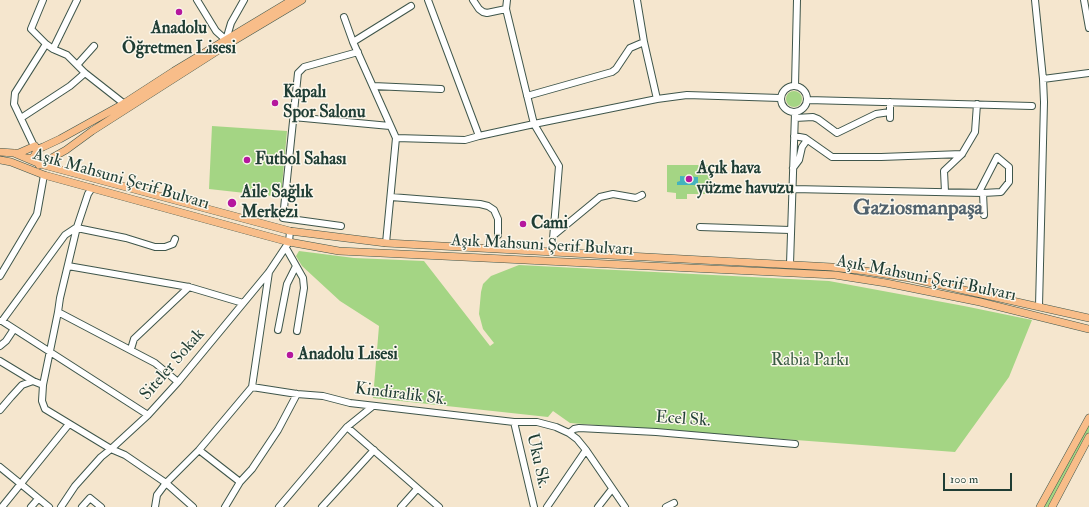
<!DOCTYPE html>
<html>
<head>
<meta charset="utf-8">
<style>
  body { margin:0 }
  #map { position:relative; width:1089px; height:507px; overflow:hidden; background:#f5e6ce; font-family:"IM FELL Double Pica",serif }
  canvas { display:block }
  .scale { position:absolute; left:943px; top:473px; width:69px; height:18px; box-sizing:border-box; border:2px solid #1f3d34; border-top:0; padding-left:5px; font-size:12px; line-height:14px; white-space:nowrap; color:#1f3d34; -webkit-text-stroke:3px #fbf7ec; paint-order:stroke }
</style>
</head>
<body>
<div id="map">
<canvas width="1089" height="507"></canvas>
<div class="scale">100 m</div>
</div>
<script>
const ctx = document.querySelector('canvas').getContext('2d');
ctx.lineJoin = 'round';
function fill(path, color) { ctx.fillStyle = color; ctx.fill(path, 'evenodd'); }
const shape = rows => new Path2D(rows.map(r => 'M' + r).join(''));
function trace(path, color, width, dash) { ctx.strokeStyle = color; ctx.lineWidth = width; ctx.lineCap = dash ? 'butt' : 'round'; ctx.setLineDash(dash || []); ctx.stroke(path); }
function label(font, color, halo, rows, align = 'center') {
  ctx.font = font + ' "IM FELL Double Pica",serif'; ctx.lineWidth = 3; ctx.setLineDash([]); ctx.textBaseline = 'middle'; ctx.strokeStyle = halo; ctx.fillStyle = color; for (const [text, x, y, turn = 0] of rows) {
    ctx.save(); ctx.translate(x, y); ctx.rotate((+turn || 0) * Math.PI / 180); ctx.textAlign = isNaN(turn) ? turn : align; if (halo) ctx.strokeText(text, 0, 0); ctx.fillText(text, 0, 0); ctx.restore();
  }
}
const green = shape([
  '786 99a8 8 0 1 1 16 0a8 8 0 1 1-16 0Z',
  [212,126,287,131,281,197,209,189],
  [667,165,711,165,711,194,687,194,687,199,676,199,676,193,667,192],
  [299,251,354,258,424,261,490,346,494,343,483,329,479,314,481,292,483,284,491,276,519,265,829,281,964,306,1032,320,1009,377,955,452,570,423,553,411,548,417,373,398,379,326,340,301,302,266,296,256],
  [1089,422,1089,432,1048,507,1043,507]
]);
const water = shape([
  [680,176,698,177,698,185,677,185,677,182,680,181]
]);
const minor = shape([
  [43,0,31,29,46,44],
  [197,0,216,31,226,40,231,23,244,0],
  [473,0,479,9,483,12,487,13,506,9,507,0],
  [637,0,644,42,657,99],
  [1035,0,1043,79,1044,102,1039,306],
  [1084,0,1089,28],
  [506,9,534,124,559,166,552,251],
  [344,17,353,42],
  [53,49,67,55,85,73,127,106],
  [77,65,94,46],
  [1043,79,1089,73],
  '781 99a13 13 0 1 1 26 0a13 13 0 1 1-26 0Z',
  [373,86,441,89],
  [795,86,797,0],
  [527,96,612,72,616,69,630,48,644,42],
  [808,100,1032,106],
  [293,117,390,126],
  [21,118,70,86,85,73],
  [795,118,813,117,818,119,837,133,876,114,890,112],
  [890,118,890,102],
  [479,136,534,124,657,99,687,95,780,98],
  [794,136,805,138,832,157,881,157,962,154],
  [396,138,465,140,479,136,428,0],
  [37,148,33,144,14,104,15,93,46,44,53,49,77,0],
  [793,168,799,160,802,147,807,140],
  [92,188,88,194,77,227,60,298,58,312,43,385,42,401,45,409,111,449,125,455,166,483,157,495,155,507],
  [793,189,983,193,1001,192,1009,182,1009,167,997,157,979,192],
  [945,192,944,171,962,154,975,132,977,104],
  [983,193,984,215],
  [391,197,480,204,488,206,494,210,498,219,498,235],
  [341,226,283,218,298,73,304,67,358,52],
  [700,227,790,230],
  [77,228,126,238,155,247,165,247,173,244,175,239],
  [554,235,600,197,613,194,636,198,642,195],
  [386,243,396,138,353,42,411,6],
  [286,248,303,278,304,288,297,331],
  [790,264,795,113],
  [68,266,189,287,243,303],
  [269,272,252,387,297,394,323,396,350,403,514,422,537,422,556,427,569,433,577,439,586,450,625,507],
  [0,276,37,214,44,175],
  [58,312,155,363,178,382],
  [0,321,2,321,65,235,77,227],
  [2,321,148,415],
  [278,330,287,284,296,266],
  [0,346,6,341,14,329],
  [131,349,134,339,189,287],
  [0,361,33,381,43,385],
  [0,410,11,397,22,385,33,381],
  [514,422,534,507],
  [347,427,439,507],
  [569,433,574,429,579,428,656,432,795,444],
  [199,450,240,482],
  [0,467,49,507],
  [2,507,69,424],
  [31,507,38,499],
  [61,507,75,486,101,457,111,449,148,415,178,382,269,272,289,242,290,231],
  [82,507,90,498,101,507],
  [193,507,166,483,199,450,252,387],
  [225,507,240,482,252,469,278,430,297,394],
  [279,507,347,427,373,406],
  [322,507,374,450],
  [401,507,417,489],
  [547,507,586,450],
  [598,507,612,489],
  [666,507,674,503]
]);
const major = shape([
  [0,152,14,153,40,164,290,231,386,243,832,267,865,271,910,278,1089,318],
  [15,153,19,153,35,146],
  [26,158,33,158,38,149,43,147,60,139,123,104,174,71,292,0],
  [0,160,11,162,44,175,252,232,289,242,339,251,835,275,886,283,980,302,1089,329],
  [39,165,66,150,92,131,225,46,302,0],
  [1040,507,1089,418],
  [1052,507,1089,437]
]);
const markers = [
  [179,12,4,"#b5179e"],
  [275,103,4,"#b5179e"],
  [247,160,4,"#b5179e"],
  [689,179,4,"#b5179e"],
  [232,203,5,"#b5179e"],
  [523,224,4,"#b5179e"],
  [290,355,4,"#b5179e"]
];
const poiNames = [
  ["Anadolu",179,29,"center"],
  ["Öğretmen Lisesi",179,49,"center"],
  ["Kapalı",283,93],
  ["Spor Salonu",283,113],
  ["Futbol Sahası",255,160],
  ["Açık hava",697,169],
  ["yüzme havuzu",697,189],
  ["Aile Sağlık",241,193],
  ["Merkezi",241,213],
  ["Cami",531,224],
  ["Anadolu Lisesi",298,355]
];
const streetNames = [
  ["Aşık Mahsuni Şerif Bulvarı",121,180,16],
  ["Aşık Mahsuni Şerif Bulvarı",542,246,3],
  ["Aşık Mahsuni Şerif Bulvarı",926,279,11],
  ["Siteler Sokak",173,365,-49],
  ["Kindiralik Sk.",401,395,7],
  ["Ecel Sk.",683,420,4],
  ["Uku Sk.",537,461,77]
];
const parkNames = [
  ["Rabia Parkı",810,361]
];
const districtNames = [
  ["Gaziosmanpaşa",918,209]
];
fill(green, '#a4d584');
fill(water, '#44b3bd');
trace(minor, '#3f564b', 8);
trace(major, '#3f564b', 8);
trace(minor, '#fff', 6);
trace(major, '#f8bd89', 7);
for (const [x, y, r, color] of markers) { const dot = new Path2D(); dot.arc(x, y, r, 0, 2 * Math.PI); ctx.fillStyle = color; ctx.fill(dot); trace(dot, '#fbf7ec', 1.5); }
label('bold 17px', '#1f3d34', '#fbf7ec', poiNames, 'left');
label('17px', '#1f3d34', '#fbf7ec', streetNames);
label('17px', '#3a5b44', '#fbf7ec', parkNames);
label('bold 21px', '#51626d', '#fbf7ec', districtNames);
</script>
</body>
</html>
